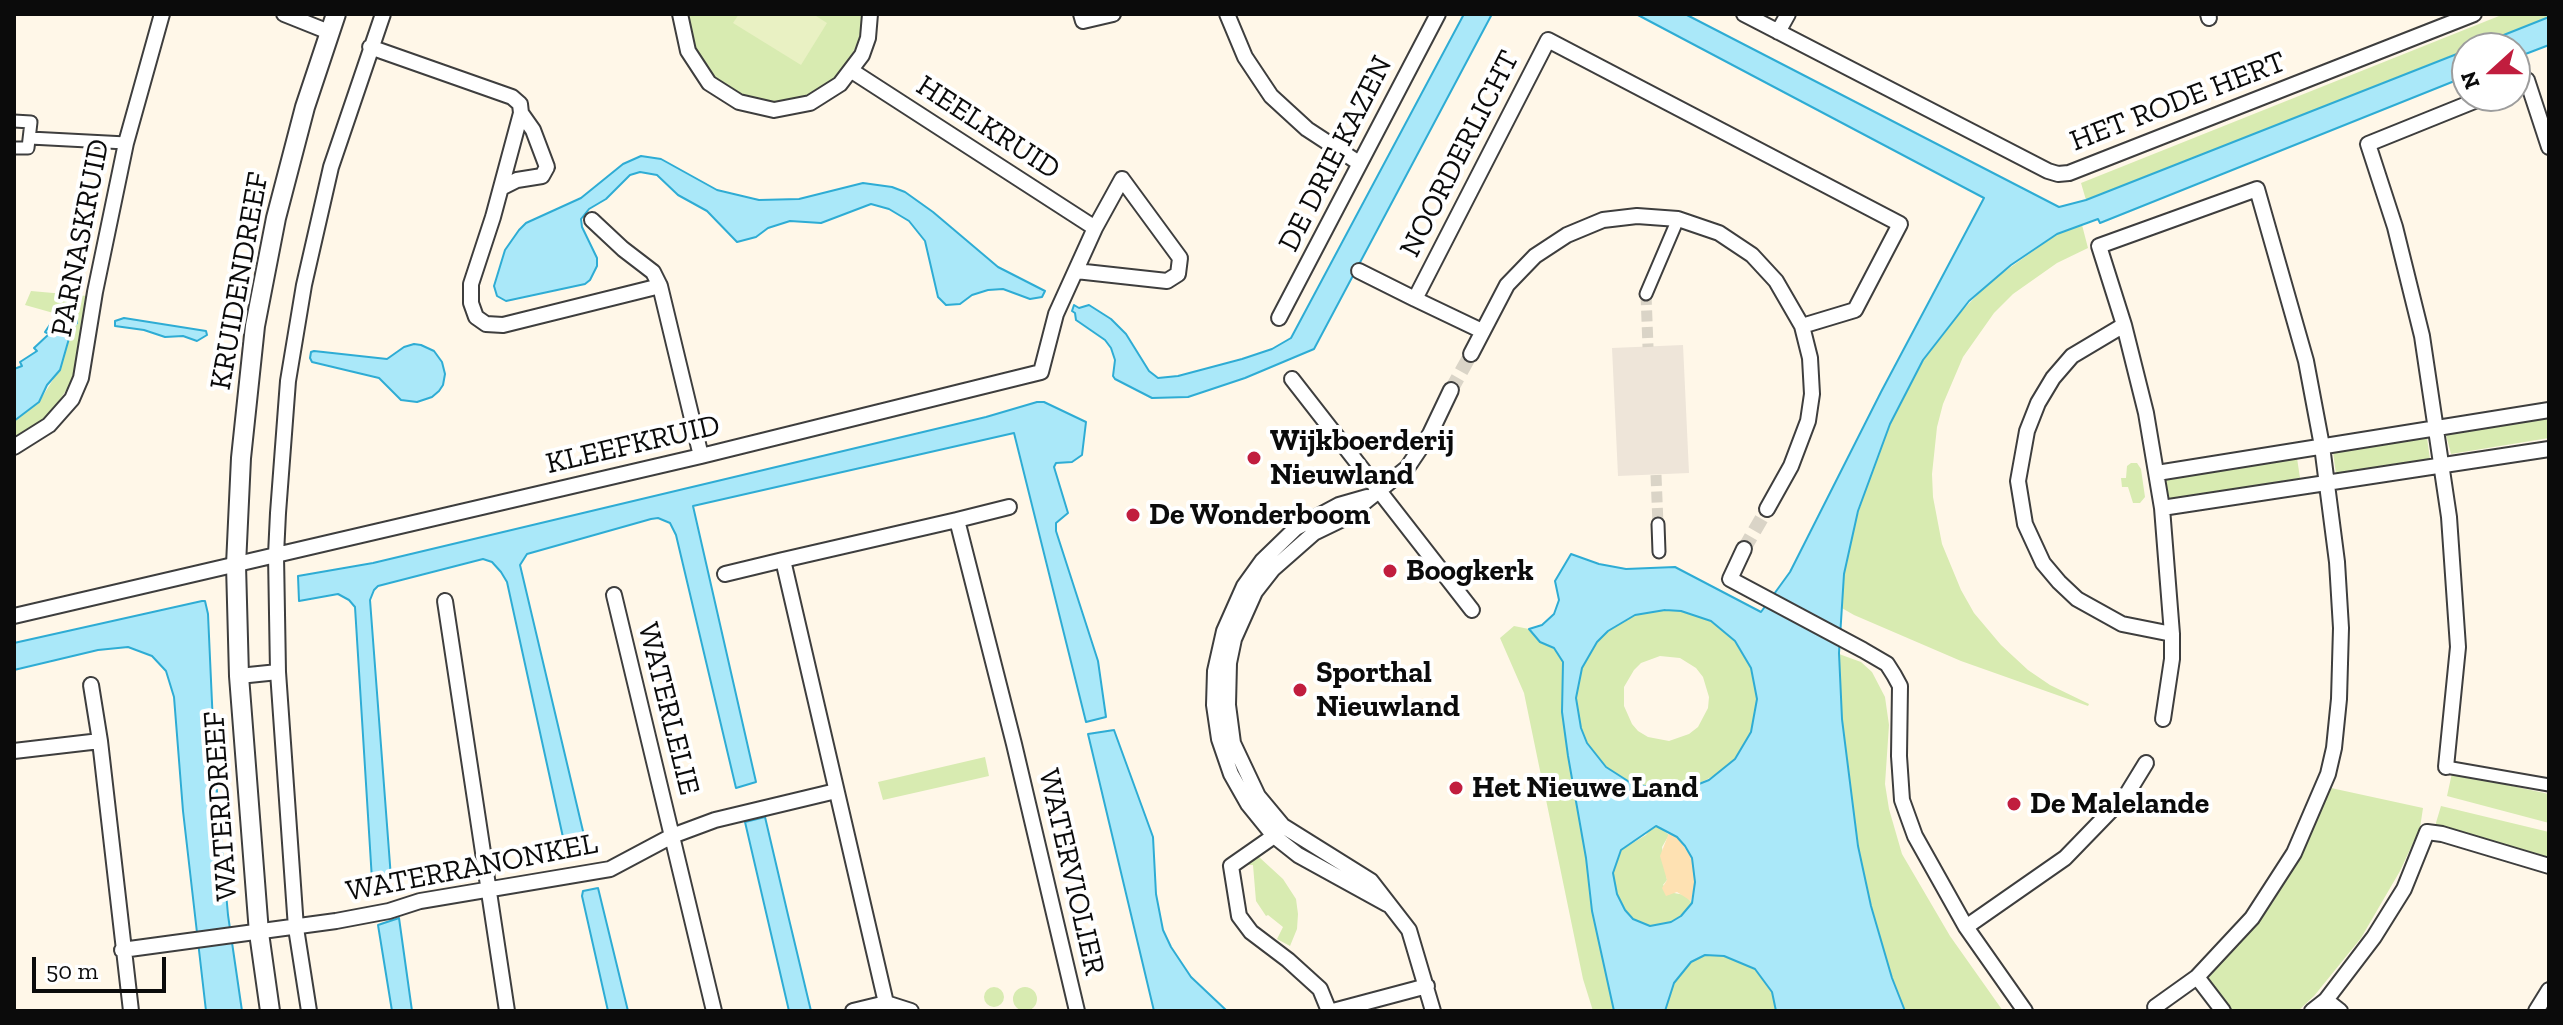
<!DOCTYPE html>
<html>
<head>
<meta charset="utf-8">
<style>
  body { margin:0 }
  #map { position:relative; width:2563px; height:1025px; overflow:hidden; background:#fff7e8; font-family:"Zilla Slab",serif }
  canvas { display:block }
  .frame { position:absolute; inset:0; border:16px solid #0b0b0b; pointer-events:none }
  .north { position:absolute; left:2451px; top:32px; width:80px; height:80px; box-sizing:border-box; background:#fff; border:2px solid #9d9d9d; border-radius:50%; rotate:249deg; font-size:22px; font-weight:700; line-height:32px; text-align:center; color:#0b0b0b }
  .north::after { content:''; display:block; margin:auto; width:28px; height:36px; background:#c11d3e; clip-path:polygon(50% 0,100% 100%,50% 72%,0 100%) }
  .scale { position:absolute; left:32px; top:957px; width:134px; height:36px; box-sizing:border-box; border:4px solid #0b0b0b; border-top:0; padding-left:10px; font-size:24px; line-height:28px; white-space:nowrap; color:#0b0b0b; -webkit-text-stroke:6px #fff; paint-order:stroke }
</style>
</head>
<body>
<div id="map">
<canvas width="2563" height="1025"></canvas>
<div class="frame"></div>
<div class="north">N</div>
<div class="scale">50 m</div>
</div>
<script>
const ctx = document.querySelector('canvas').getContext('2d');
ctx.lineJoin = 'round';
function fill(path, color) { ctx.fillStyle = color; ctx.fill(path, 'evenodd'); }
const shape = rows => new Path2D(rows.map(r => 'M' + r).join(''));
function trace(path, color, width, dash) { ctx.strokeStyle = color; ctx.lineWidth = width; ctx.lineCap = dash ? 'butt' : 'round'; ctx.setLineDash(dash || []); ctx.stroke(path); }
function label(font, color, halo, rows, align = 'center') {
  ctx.font = font + ' "Zilla Slab",serif'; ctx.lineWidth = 8; ctx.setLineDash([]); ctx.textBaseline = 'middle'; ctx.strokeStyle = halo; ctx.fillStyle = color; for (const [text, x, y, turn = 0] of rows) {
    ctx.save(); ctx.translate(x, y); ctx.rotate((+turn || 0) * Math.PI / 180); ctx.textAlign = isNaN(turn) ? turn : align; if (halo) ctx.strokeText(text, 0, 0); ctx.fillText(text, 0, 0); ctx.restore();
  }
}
const green = shape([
  [688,14,863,14,859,39,848,64,840,74,818,91,806,97,779,102,765,102,739,95,716,80,699,58,693,46],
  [2504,14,2549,14,2549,17,2086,200,2081,183],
  [2082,225,2088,248,2057,263,2013,294,1994,313,1963,357,1943,404,1937,427,1932,474,1933,497,1942,544,1961,590,1974,613,2001,645,2028,670,2050,685,2089,704,2088,706,1961,661,1854,615,1840,607,1847,550,1875,458,1890,424,1923,360,1952,321,1990,282,2057,234],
  [31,291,87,296,80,348,71,383,51,413,38,425,14,439,14,421,39,402,56,375,74,324,71,315,57,314,25,305],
  [2549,417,2549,438,2451,454,2446,435],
  [2427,438,2430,459,2336,474,2333,452],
  [2297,458,2300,478,2169,500,2166,480],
  [2131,463,2137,463,2141,469,2145,497,2140,503,2133,503,2128,487,2122,487,2121,478,2126,478,2127,466],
  [1665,610,1681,611,1711,621,1735,641,1751,668,1757,699,1751,732,1735,759,1723,771,1694,786,1662,790,1631,783,1606,767,1587,743,1581,729,1576,698,1582,668,1597,642,1608,631,1635,615],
  [1660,656,1680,658,1696,668,1703,677,1709,697,1708,708,1698,727,1689,734,1669,741,1648,737,1638,731,1632,724,1624,706,1624,687,1634,670,1641,663],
  [1514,626,1529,629,1540,642,1554,648,1563,662,1562,712,1568,756,1586,858,1592,911,1614,1011,1593,1011,1583,979,1524,693,1500,638],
  [1839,654,1861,662,1872,672,1885,697,1889,725,1885,784,1889,809,1902,854,1950,936,2003,1011,1905,1011,1892,978,1871,906,1858,846,1842,719],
  [985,757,989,776,883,800,878,782],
  [2452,773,2549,794,2549,823,2447,796],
  [2331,788,2423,808,2420,828,2400,871,2361,938,2314,996,2298,1011,2228,1011,2205,982,2273,902,2304,850],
  [2441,806,2549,832,2549,858,2435,826],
  [1652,827,1659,827,1669,835,1662,847,1667,880,1663,885,1674,893,1685,895,1692,903,1682,916,1671,922,1650,926,1633,919,1625,909,1617,894,1613,873,1621,850,1646,835],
  [1259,857,1283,879,1296,899,1298,914,1297,929,1290,946,1277,939,1283,927,1268,915,1266,916,1256,901,1253,865,1246,865,1245,862],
  [1705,955,1724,956,1755,969,1772,992,1776,1011,1665,1011,1674,983,1691,962],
  '984 997a10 10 0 1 1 20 0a10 10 0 1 1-20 0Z',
  '1013 999a12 12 0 1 1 24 0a12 12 0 1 1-24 0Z'
]);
const sand = shape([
  [1669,833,1677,837,1692,858,1695,882,1691,901,1677,892,1666,896,1662,888,1667,880,1660,856]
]);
const pitch = shape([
  [739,14,813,14,827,23,801,65,733,23]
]);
const plaza = shape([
  [1683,345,1689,473,1618,476,1612,348]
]);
const water = shape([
  [1464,14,1492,14,1314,349,1245,378,1188,397,1152,398,1115,379,1113,376,1115,360,1111,348,1105,340,1076,320,1075,313,1072,311,1074,305,1079,308,1089,305,1111,319,1126,334,1149,371,1158,378,1178,376,1242,359,1272,349,1291,338,1464,14],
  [1636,14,1685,14,2059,207,2086,200,2467,50,2467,76,2100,223,2098,219,2057,234,2011,265,1969,301,1923,360,1890,424,1858,511,1844,574,1839,653,1842,719,1858,846,1871,906,1892,978,1905,1011,1776,1011,1772,992,1755,969,1724,956,1705,955,1691,962,1674,983,1665,1011,1614,1011,1592,911,1586,858,1568,756,1562,712,1563,662,1554,648,1540,642,1529,629,1542,625,1554,614,1559,600,1555,581,1571,554,1599,564,1626,569,1675,567,1761,612,1790,572,1881,392,1984,198,1636,14],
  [1665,610,1681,611,1711,621,1735,641,1751,668,1757,699,1751,732,1735,759,1709,780,1694,786,1662,790,1631,783,1606,767,1587,743,1581,728,1576,698,1582,668,1597,642,1608,631,1635,615,1665,610],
  [1656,826,1677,837,1685,846,1692,858,1695,882,1692,903,1681,916,1671,922,1650,926,1633,919,1625,910,1617,894,1613,873,1621,850,1656,826],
  [2549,17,2549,45,2515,58,2515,48,2471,48,2549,17],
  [641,156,661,159,717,190,759,200,799,199,863,183,892,187,905,192,933,212,998,267,1045,291,1042,297,1030,299,1003,289,988,290,972,295,960,304,946,305,938,297,925,241,909,221,889,209,871,204,821,223,790,221,768,228,756,237,737,242,707,211,678,195,657,175,640,172,630,175,606,199,589,209,581,219,582,227,597,258,597,266,590,280,585,284,506,301,497,296,494,286,505,250,519,230,526,223,581,198,623,164,641,156],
  [57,314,71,315,77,318,77,323,72,328,60,370,47,385,39,402,14,421,14,369,22,366,20,362,37,351,34,348,49,334,45,332,57,314],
  [124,318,206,331,207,335,197,341,183,336,165,337,144,330,115,326,115,321,124,318],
  [414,344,421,345,434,351,442,362,445,374,443,385,439,391,432,397,417,402,401,400,379,378,312,362,310,358,311,352,314,351,387,359,404,347,414,344],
  [1037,402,1044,402,1086,422,1082,455,1072,462,1056,463,1054,467,1068,513,1056,523,1056,531,1098,661,1106,717,1086,722,1014,433,693,506,756,782,736,788,676,535,670,523,658,518,651,519,527,554,520,565,587,848,584,851,570,854,566,851,507,582,501,572,492,562,483,559,378,586,374,590,370,600,391,878,372,880,355,607,349,600,338,594,299,601,298,576,373,563,986,417,1037,402],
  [202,601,205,601,208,614,215,769,228,915,242,1011,206,1011,183,811,174,697,166,671,152,656,128,647,98,650,14,670,14,643,202,601],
  [1114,730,1153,837,1156,894,1163,930,1171,947,1191,977,1227,1011,1154,1011,1088,734,1114,730],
  [765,817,788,915,811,1011,789,1011,745,822,765,817],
  [598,888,599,892,628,1011,608,1011,582,896,583,891,598,888],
  [399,918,412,1011,392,1011,378,925,399,918]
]);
const pedestrianTunnel = shape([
  [1646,294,1648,347],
  [1656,475,1658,524]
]);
const minorTunnel = shape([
  [1451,390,1471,354],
  [1744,549,1767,509]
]);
const pedestrian = shape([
  [14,121,31,122,28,148,14,148],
  [30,138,126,143],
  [1646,294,1678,219],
  [1658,524,1659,552],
  [2446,767,2549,785]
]);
const minor = shape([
  [284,14,329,32],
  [680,14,688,51,709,83,739,102,774,110,810,103,840,84,862,55,868,38,870,14],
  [1081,14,1083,21,1113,14],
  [1227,14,1245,57,1271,96,1307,129,1359,163],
  [1744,14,2048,171,2058,174,2069,173,2474,14],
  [2208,14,2209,18],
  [1778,32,1788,14],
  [370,47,512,97,520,104,521,113,493,217,471,284,471,303,476,317,486,324,503,325,660,286,701,456],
  [852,71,1095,228],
  [2515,85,2527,80,2549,147],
  [501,188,517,180,542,176,547,167,533,130,521,113],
  [592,220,623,249,653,272,660,286],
  [1359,271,1415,299],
  [1279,318,1438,14],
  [2124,325,2072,356,2053,378,2038,403,2027,431,2018,481,2025,524,2043,563,2059,582,2077,599,2122,624,2172,634],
  [1482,331,1415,299,1548,40,1900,224,1855,310,1802,326],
  [1471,354,1507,285,1535,256,1567,235,1603,220,1637,216,1678,219,1719,233,1752,255,1776,281,1802,326,1810,358,1812,394,1808,421,1791,466,1767,509],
  [1292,379,1472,610],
  [14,447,49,425,72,399,81,378,95,292,126,143,162,14],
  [2157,473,2549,410],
  [1367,497,1339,505,1296,528,1262,561,1244,586,1224,631,1215,671,1214,705,1219,739,1231,774,1248,804,1274,836,1298,855,1387,904],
  [2162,508,2549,449],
  [957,520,1009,507],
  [1744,549,1730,579,1863,650,1887,664,1894,675,1900,686,1899,756,1902,800,1915,836,1966,927,2025,1011],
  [725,574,783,560],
  [614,595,714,1011],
  [445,601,507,1011],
  [14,616,701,456,1041,372,1056,314,1095,228,1122,179,1180,258,1178,274,1167,281,1076,271],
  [239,676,278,672],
  [91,685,100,741,131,1011],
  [2163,719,2172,659,2172,634,2162,508,2146,413,2124,325,2099,246,2257,189,2306,361,2322,446,2337,562,2341,628,2339,699,2334,748,2328,774,2294,853,2252,918,2197,977,2223,1011],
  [14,751,100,741],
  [2446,767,2458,647,2449,517,2422,336,2395,227,2368,144,2487,96],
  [1274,836,1231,866,1239,916,1251,932,1288,960,1320,989,1329,1011],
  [1966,927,2065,858,2127,794,2146,763],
  [122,950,336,921,389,911,420,901,610,869,672,836,715,820,836,791],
  [2326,1000,2340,1011],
  [2155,1007,2197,977],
  [309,1011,296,928,278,672,276,555,278,513,288,381,304,285,331,167,383,14],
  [853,1011,886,1003],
  [911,1011,886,1003,783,560,957,520,1014,744,1077,1011],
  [1333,1011,1427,986],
  [1433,1011,1409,930,1371,881,1283,826,1258,796,1233,743,1228,705,1229,663,1234,639,1255,592,1273,569,1314,533,1345,518,1407,468,1430,434,1451,390],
  [2312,1011,2326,1000,2374,937,2404,889,2427,832,2442,834,2549,866],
  [2536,1011,2549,990]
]);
const tertiary = shape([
  [270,1011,259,933,239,676,236,565,241,458,255,326,276,218,305,107,336,14]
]);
const markers = [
  [1254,458,8,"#c11d3e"],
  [1133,515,8,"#c11d3e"],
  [1390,571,8,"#c11d3e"],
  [1300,690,8,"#c11d3e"],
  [1456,788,8,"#c11d3e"],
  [2014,804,8,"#c11d3e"]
];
const streetNames = [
  ["HET RODE HERT",2178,102,-21],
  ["HEELKRUID",988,128,33],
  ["DE DRIE KAZEN",1336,154,-63],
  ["NOORDERLICHT",1460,154,-63],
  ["PARNASKRUID",81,238,-79],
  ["KRUIDENDREEF",240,281,-80],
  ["KLEEFKRUID",633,445,-13],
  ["WATERLELIE",668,709,76],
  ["WATERDREEF",221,806,-94],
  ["WATERRANONKEL",472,868,-11],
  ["WATERVIOLIER",1071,872,77]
];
const poiNames = [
  ["Wijkboerderij",1270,441],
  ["Nieuwland",1270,475],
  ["De Wonderboom",1149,515],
  ["Boogkerk",1406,571],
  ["Sporthal",1316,673],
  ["Nieuwland",1316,707],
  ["Het Nieuwe Land",1472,788],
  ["De Malelande",2030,804]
];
fill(green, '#d8ebb1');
fill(sand, '#fee1b2');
fill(pitch, '#e9f1c3');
fill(plaza, '#eee5d9');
fill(water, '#aae8f9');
trace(water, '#2eacd4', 2);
trace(pedestrianTunnel, '#dad4c7', 11, [11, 5.5]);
trace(minorTunnel, '#dad4c7', 14, [14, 7]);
trace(pedestrian, '#3e3e3e', 15);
trace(minor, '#3e3e3e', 18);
trace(tertiary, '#3e3e3e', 22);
trace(pedestrian, '#fff', 11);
trace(minor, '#fff', 14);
trace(tertiary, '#fff', 18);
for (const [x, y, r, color] of markers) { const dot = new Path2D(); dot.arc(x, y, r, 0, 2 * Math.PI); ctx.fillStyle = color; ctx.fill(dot); trace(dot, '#fff', 3); }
label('30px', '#0b0b0b', '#fff', streetNames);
label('bold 30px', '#0b0b0b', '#fff', poiNames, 'left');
</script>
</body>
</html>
